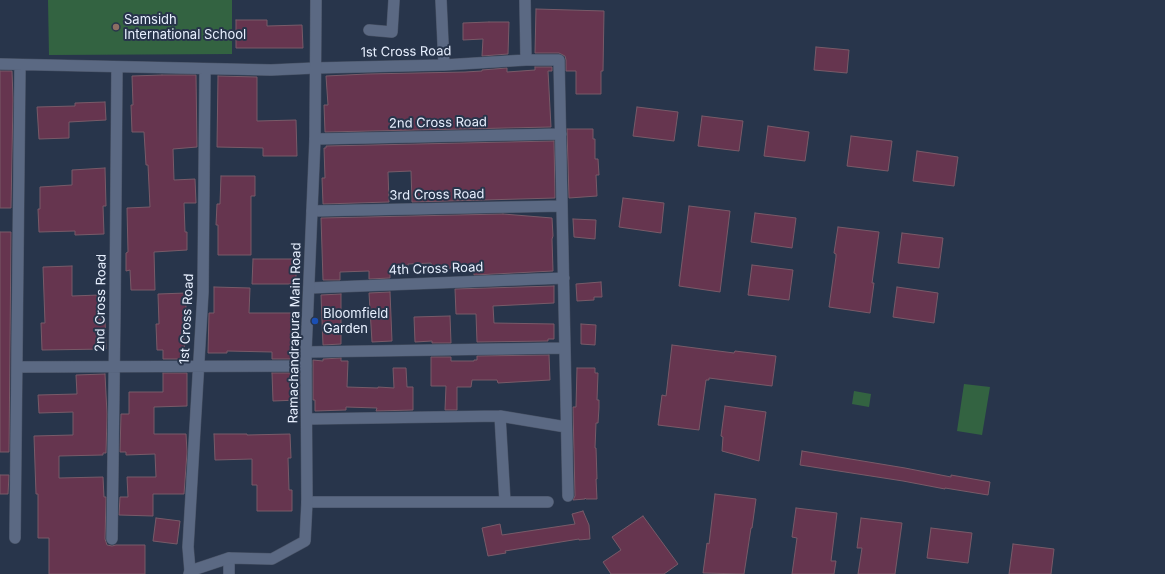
<!DOCTYPE html>
<html>
<head>
<meta charset="utf-8">
<style>
  body { margin:0 }
  canvas { display:block; background:#28354b }
</style>
</head>
<body>
<canvas width="1165" height="574"></canvas>
<script>
const ctx = document.querySelector('canvas').getContext('2d');
ctx.lineJoin = 'round';
function fill(path, color) { ctx.fillStyle = color; ctx.fill(path, 'evenodd'); }
const shape = rows => new Path2D(rows.map(r => 'M' + r).join(''));
function trace(path, color, width, dash) { ctx.strokeStyle = color; ctx.lineWidth = width; ctx.lineCap = dash ? 'butt' : 'round'; ctx.setLineDash(dash || []); ctx.stroke(path); }
function label(font, color, halo, rows, align = 'center') {
  ctx.font = font + ' Inter,sans-serif'; ctx.lineWidth = 4; ctx.setLineDash([]); ctx.textBaseline = 'middle'; ctx.strokeStyle = halo; ctx.fillStyle = color; for (const [text, x, y, turn = 0] of rows) {
    ctx.save(); ctx.translate(x, y); ctx.rotate((+turn || 0) * Math.PI / 180); ctx.textAlign = isNaN(turn) ? turn : align; if (halo) ctx.strokeText(text, 0, 0); ctx.fillText(text, 0, 0); ctx.restore();
  }
}
const green = shape([
  [48,0,232,0,232,54,49,55],
  [964,384,990,387,982,435,957,431],
  [854,391,871,394,869,407,852,404]
]);
const building = shape([
  [536,9,604,11,603,71,601,71,601,94,576,94,576,71,566,71,566,60,565,56,559,53,535,53,536,9],
  [236,20,267,20,267,26,302,25,303,48,236,48,236,20],
  [489,22,509,22,508,54,482,56,483,39,463,40,463,23,489,22],
  [816,47,849,50,847,73,814,70,816,47],
  [535,67,552,67,552,71,548,71,551,127,325,132,324,105,328,105,326,76,367,74,465,72,482,71,482,70,507,68,507,72,535,70,535,67],
  [0,71,12,71,13,99,11,208,0,208,0,71],
  [162,75,196,75,197,147,173,149,174,180,195,179,196,203,184,203,185,232,187,232,187,250,154,252,155,290,131,290,130,270,126,271,126,253,128,252,127,208,150,207,148,165,146,165,144,132,132,132,131,105,133,105,132,76,162,75],
  [218,76,257,77,257,121,296,120,297,156,263,156,263,148,217,147,218,76],
  [105,102,106,120,69,122,69,138,39,139,37,107,75,106,75,103,105,102],
  [637,107,678,112,674,141,633,136,637,107],
  [702,116,743,121,739,151,698,146,702,116],
  [768,126,809,132,805,161,764,156,768,126],
  [567,129,593,129,593,139,595,139,595,159,598,159,599,175,596,175,597,196,569,198,567,129],
  [851,136,892,141,888,171,847,166,851,136],
  [554,141,555,198,412,202,411,171,388,172,389,202,323,204,322,178,325,178,324,148,326,148,326,146,554,141],
  [917,151,958,157,954,186,913,181,917,151],
  [105,168,106,206,103,206,104,234,75,235,75,231,39,232,38,209,40,209,40,187,72,185,72,170,105,168],
  [221,176,255,176,255,196,251,196,251,255,218,255,218,225,216,225,217,204,220,204,221,176],
  [623,198,664,203,661,233,619,227,623,198],
  [689,206,730,211,720,292,679,286,689,206],
  [755,213,796,218,792,248,751,242,755,213],
  [503,214,552,218,553,236,552,239,553,271,474,275,474,265,451,266,451,268,432,269,431,263,408,264,408,269,390,270,390,278,369,279,369,271,340,272,340,280,323,280,321,218,503,214],
  [573,219,596,220,595,239,574,237,573,219],
  [838,227,879,232,872,283,874,283,870,313,829,307,836,257,836,254,834,253,838,227],
  [0,232,11,232,9,452,0,452,0,232],
  [902,233,943,238,939,268,898,263,902,233],
  [253,259,296,259,296,284,252,284,253,259],
  [752,265,793,270,789,300,748,295,752,265],
  [72,266,72,296,99,295,100,320,105,320,106,349,42,350,41,323,45,323,43,267,72,266],
  [601,282,602,297,594,297,594,300,577,301,576,284,601,282],
  [554,286,554,303,493,306,494,323,554,324,554,339,548,339,548,341,477,342,476,314,456,314,455,289,554,286],
  [214,287,250,288,249,313,296,313,295,359,272,359,272,352,227,351,227,353,208,353,209,313,214,313,214,287],
  [897,287,938,293,934,323,893,317,897,287],
  [390,292,392,341,372,342,369,293,390,292],
  [186,293,186,319,183,319,185,359,163,359,163,350,157,350,156,324,159,324,158,294,186,293],
  [341,294,341,344,323,345,321,295,341,294],
  [450,316,451,343,432,343,432,341,415,342,414,317,450,316],
  [581,324,596,325,595,345,581,344,581,324],
  [672,345,734,353,735,351,776,356,772,386,709,378,709,380,706,380,699,430,658,425,662,395,666,396,672,345],
  [549,355,550,380,498,383,497,380,472,380,471,387,457,387,457,410,445,410,446,386,431,386,431,357,451,357,451,361,474,361,474,360,477,360,477,356,549,355],
  [341,358,341,361,348,361,347,387,378,388,378,387,394,388,393,368,406,368,407,387,413,387,413,410,376,411,377,408,346,407,346,410,315,411,315,400,313,400,313,360,323,361,323,359,341,358],
  [577,368,595,368,595,373,598,373,597,400,599,400,599,408,598,423,596,423,595,448,596,448,597,479,596,479,597,499,586,499,585,498,585,499,573,500,575,496,573,407,576,407,577,368],
  [163,373,187,373,187,406,154,407,154,434,186,434,187,452,184,494,153,494,153,516,119,515,120,497,128,497,127,477,156,477,155,454,126,455,126,452,120,452,121,414,129,414,129,392,163,392,163,373],
  [272,373,299,373,299,400,273,401,272,373],
  [105,374,107,414,106,453,103,453,103,455,59,456,59,478,103,477,104,497,106,497,105,539,107,545,112,546,116,545,145,545,145,574,49,574,49,538,38,538,38,494,36,494,34,436,73,435,73,412,39,413,38,395,77,394,76,375,105,374],
  [725,406,766,412,759,461,722,451,723,437,721,436,725,406],
  [214,434,247,434,247,435,290,434,291,458,288,458,289,490,292,490,292,511,257,511,257,485,252,485,252,459,215,460,214,434],
  [802,451,905,468,951,477,951,475,990,482,988,495,945,488,945,489,903,481,800,465,802,451],
  [0,475,9,475,8,494,0,494,0,475],
  [715,494,756,499,752,528,751,528,744,574,703,573,707,543,709,544,715,494],
  [796,508,837,513,831,561,836,561,834,574,792,574,797,538,792,537,796,508],
  [583,511,589,525,590,539,579,540,579,539,505,551,506,553,488,556,482,528,500,524,502,535,575,524,572,514,583,511],
  [643,516,678,564,664,574,611,574,603,562,621,550,612,537,643,516],
  [156,518,180,521,177,544,153,541,156,518],
  [861,518,902,523,895,574,858,574,862,548,857,548,861,518],
  [931,528,972,533,968,563,927,558,931,528],
  [1013,544,1054,549,1051,574,1009,574,1013,544]
]);
const minor = shape([
  [441,0,444,65],
  [525,0,526,60],
  [369,30,392,32,394,0],
  [0,64,271,70,315,68,444,65,526,60,559,60,568,496],
  [315,139,561,134],
  [312,211,562,206],
  [309,288,564,278],
  [306,352,565,348],
  [17,367,306,366],
  [500,416,505,502],
  [307,419,500,416,566,427],
  [307,502,548,502],
  [15,538,20,65],
  [112,539,115,308,117,67],
  [190,571,188,547,203,292,205,69],
  [229,574,229,558]
]);
const tertiary = shape([
  [189,574,190,571,229,558,272,559,305,541,307,502,306,352,315,139,316,0]
]);
const markers = [
  [116,27,4,"#8d6e63"],
  [315,321,4,"#1a4fb4"]
];
const poiNames = [
  ["Samsidh",124,20],
  ["International School",124,35],
  ["Bloomfield",323,314],
  ["Garden",323,329]
];
const streetNames = [
  ["1st Cross Road",406,52,-1],
  ["2nd Cross Road",438,123,-1],
  ["3rd Cross Road",437,195,-1],
  ["4th Cross Road",436,269,-2],
  ["2nd Cross Road",101,303,-89],
  ["1st Cross Road",187,319,-87],
  ["Ramachandrapura Main Road",295,333,-89]
];
fill(green, '#336341');
fill(building, '#66354f');
trace(building, '#785a68', 1);
trace(minor, '#495366', 12);
trace(tertiary, '#495366', 12);
trace(minor, '#5b6983', 11);
trace(tertiary, '#5b6983', 11);
for (const [x, y, r, color] of markers) { const dot = new Path2D(); dot.arc(x, y, r, 0, 2 * Math.PI); ctx.fillStyle = color; ctx.fill(dot); trace(dot, '#28354b', 1.5); }
label('13px', '#e7effe', '#28354b', poiNames, 'left');
label('13px', '#e7effe', '#28354b', streetNames);
</script>
</body>
</html>
